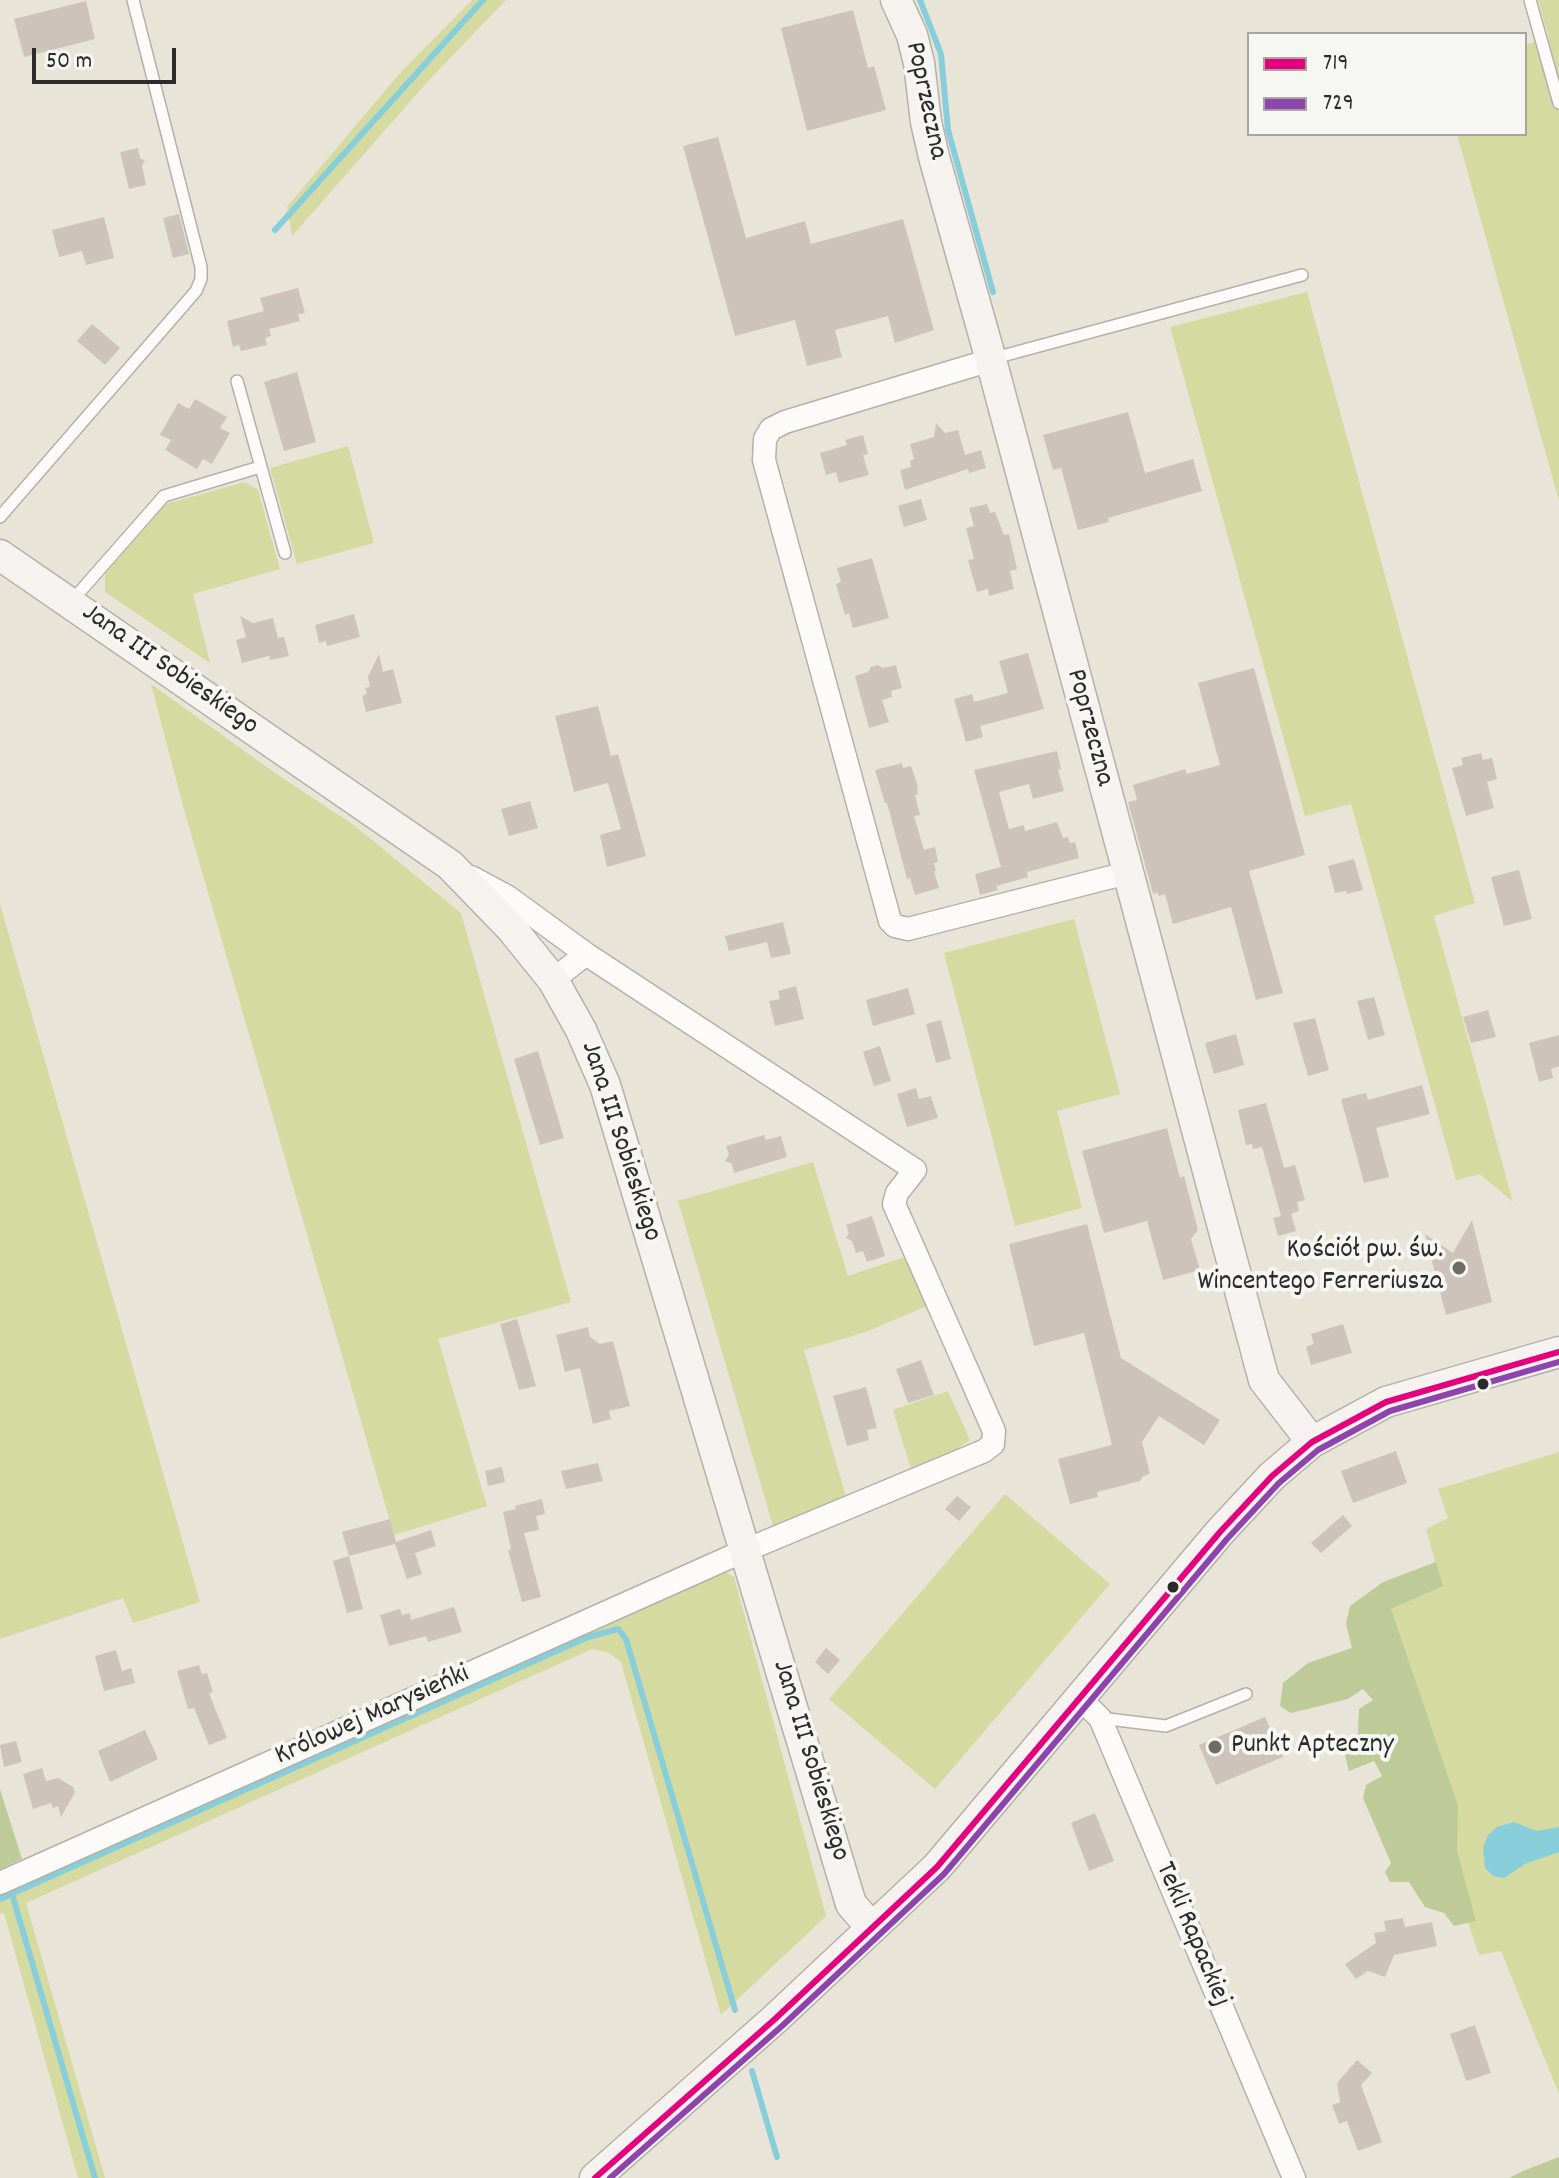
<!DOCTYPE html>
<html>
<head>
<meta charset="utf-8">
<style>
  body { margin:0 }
  #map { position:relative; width:1559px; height:2178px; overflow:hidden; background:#e8e4d7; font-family:Dekko,sans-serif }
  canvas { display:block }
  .legend { position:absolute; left:1247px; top:32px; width:280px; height:104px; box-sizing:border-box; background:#f6f6f2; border:2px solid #a5a5a2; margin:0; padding:10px 14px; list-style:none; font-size:24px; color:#2b2b2b }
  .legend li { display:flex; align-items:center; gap:16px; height:40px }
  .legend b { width:40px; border:2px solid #a5a5a2 }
  .scale { position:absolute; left:32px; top:48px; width:144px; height:36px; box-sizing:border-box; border:4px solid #2b2b2b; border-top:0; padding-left:10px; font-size:24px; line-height:28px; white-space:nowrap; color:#2b2b2b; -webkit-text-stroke:6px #f6f6f2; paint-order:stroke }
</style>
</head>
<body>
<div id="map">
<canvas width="1559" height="2178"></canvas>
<ul class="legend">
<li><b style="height:10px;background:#e5007d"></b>719</li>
<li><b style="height:10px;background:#8e44ad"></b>729</li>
</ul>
<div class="scale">50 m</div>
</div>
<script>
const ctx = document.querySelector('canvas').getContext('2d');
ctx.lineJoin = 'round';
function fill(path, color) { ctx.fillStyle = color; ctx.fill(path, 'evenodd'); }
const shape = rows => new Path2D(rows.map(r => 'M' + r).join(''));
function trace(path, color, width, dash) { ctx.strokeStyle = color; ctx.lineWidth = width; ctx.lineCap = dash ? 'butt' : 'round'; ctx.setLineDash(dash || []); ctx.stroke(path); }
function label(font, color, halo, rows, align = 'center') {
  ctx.font = font + ' Dekko,sans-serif'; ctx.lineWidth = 8; ctx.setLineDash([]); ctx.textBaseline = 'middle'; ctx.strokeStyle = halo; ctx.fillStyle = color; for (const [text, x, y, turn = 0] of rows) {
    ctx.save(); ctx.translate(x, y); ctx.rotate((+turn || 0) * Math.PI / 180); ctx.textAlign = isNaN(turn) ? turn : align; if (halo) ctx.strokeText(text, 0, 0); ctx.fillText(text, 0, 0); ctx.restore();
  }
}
const green = shape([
  [472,0,506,0,430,79,292,236,287,207,400,73],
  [1538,0,1559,0,1559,501,1457,134,1525,134,1525,45,1549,38],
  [1307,292,1475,903,1434,916,1513,1202,1480,1174,1456,1180,1351,804,1305,816,1170,327],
  [348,446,374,543,297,564,270,468],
  [245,482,258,490,280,569,193,594,210,663,105,592,105,574,166,504],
  [151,684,275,773,355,826,461,913,571,1302,438,1339,487,1506,394,1535,183,806],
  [0,904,200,1602,133,1623,123,1598,0,1639],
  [1074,919,1120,1094,1057,1111,1082,1208,1015,1226,944,953],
  [813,1162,848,1276,905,1257,927,1306,866,1332,804,1350,846,1497,773,1526,678,1201],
  [948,1391,970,1440,954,1451,911,1469,893,1410],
  [1559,1452,1559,2094,1501,1951,1479,1955,1439,1834,1391,1609,1442,1586,1426,1529,1448,1518,1438,1489],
  [1005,1494,1110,1584,935,1789,829,1699],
  [722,1570,734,1577,826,1916,721,2015,621,1662,609,1653,592,1649,26,1903,105,2178,78,2178,4,1913,0,1914,0,1893]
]);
const forest = shape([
  [1436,1562,1443,1586,1391,1609,1458,1806,1457,1851,1476,1921,1454,1926,1444,1913,1425,1907,1409,1882,1390,1882,1385,1872,1391,1863,1363,1798,1366,1785,1382,1776,1374,1761,1349,1771,1343,1747,1358,1733,1359,1709,1373,1700,1363,1689,1348,1699,1291,1713,1280,1706,1283,1683,1308,1663,1352,1648,1346,1624,1350,1606,1383,1582],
  [0,1789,22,1859,0,1869],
  [1559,2157,1559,2178,1509,2178,1523,2171]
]);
const water = shape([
  [1514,1822,1537,1831,1559,1827,1559,1852,1525,1864,1504,1878,1493,1876,1485,1868,1483,1848,1488,1835,1497,1827]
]);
const stream = shape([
  [920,0,941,54,948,130,993,292],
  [275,230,483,0],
  [12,1894,95,2178],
  [0,1899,588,1637,618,1629,626,1639,735,2010],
  [752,2071,777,2157]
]);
const building = shape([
  [86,1,95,39,24,57,14,19],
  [853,10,868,68,874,66,886,110,807,131,781,28],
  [718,137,746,238,805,221,811,244,903,219,934,330,895,343,888,316,835,330,842,357,807,366,795,320,735,336,683,146],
  [138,148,140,158,145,161,142,165,146,185,129,189,120,152],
  [179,214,189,254,173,258,163,218],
  [104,217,114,258,86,265,82,251,59,257,52,230],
  [298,288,305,313,298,314,300,321,269,329,271,336,265,338,267,345,241,351,239,345,233,347,227,321,264,311,260,298],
  [92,324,120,348,105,365,77,341],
  [297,372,316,442,284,451,264,382],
  [195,399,227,417,220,428,230,433,212,464,203,459,197,469,165,450,171,440,160,435,178,403,189,409],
  [1128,412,1145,473,1193,459,1202,491,1108,518,1109,522,1078,530,1061,468,1053,470,1043,435],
  [936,423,945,433,958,430,965,455,981,450,986,468,969,473,968,469,905,490,900,470,911,467,910,461,914,459,910,444,934,437],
  [863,435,868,454,863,455,869,475,839,483,836,472,826,475,820,453,847,445,845,440],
  [921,499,927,520,904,527,898,506],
  [987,504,990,513,995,512,1004,535,1009,534,1017,569,1010,571,1014,589,989,596,988,589,977,592,968,560,974,559,966,528,974,526,969,508],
  [872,558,889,618,853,628,849,613,845,615,836,584,841,582,837,568],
  [354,614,360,637,327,646,326,641,319,643,315,625],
  [240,616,253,623,273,618,278,638,284,637,289,656,270,660,269,656,242,663,236,640,246,637],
  [1028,653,1044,709,980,726,983,737,966,742,954,699,972,694,974,702,1008,693,999,661],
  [379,654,383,672,393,669,402,703,366,712,362,696,367,694,365,688,370,687,368,677],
  [878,665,883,668,896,665,902,688,891,691,892,697,882,700,889,722,869,728,855,676,868,672,871,667],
  [1254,668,1305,855,1249,871,1283,993,1256,1000,1231,907,1173,924,1165,894,1159,896,1157,892,1153,894,1128,802,1137,800,1133,785,1182,770,1185,769,1187,774,1220,765,1198,683],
  [598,706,611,756,618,754,646,856,607,867,600,835,621,829,608,783,574,792,555,716],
  [1057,751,1061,769,1058,770,1064,791,1033,799,1029,784,999,792,1009,829,1024,825,1025,831,1057,822,1063,838,1068,837,1070,843,1075,842,1079,858,1027,872,1028,877,996,886,998,890,980,895,975,874,1001,867,974,770],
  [1481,753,1483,760,1492,758,1497,779,1487,782,1494,808,1466,816,1452,768,1463,765,1461,758],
  [902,763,903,768,911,766,917,784,918,794,915,795,920,815,914,816,924,850,935,847,938,862,934,863,936,871,934,871,939,888,915,895,910,878,907,879,887,803,885,803,875,770],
  [530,801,538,828,509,836,501,809],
  [1354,859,1363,890,1347,894,1346,891,1335,893,1328,866],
  [1519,870,1532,919,1504,926,1491,877],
  [783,922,791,954,771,958,767,942,729,951,725,936],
  [796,986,804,1019,775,1026,769,1001,780,999,778,991],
  [908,988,915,1014,873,1026,866,1000],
  [1374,997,1385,1035,1368,1040,1357,1001],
  [1488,1010,1496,1037,1471,1043,1463,1017],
  [1315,1018,1329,1070,1308,1076,1293,1023],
  [941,1020,951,1059,936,1063,926,1024],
  [1236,1034,1244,1065,1214,1074,1205,1043],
  [1559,1035,1559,1066,1551,1069,1553,1078,1539,1082,1529,1043],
  [880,1046,891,1081,874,1086,863,1052],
  [538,1051,564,1138,540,1145,514,1059],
  [1422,1085,1430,1114,1376,1128,1389,1177,1364,1183,1341,1099,1366,1093,1368,1100],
  [916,1088,919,1099,931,1096,938,1118,907,1127,897,1094],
  [1266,1103,1284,1168,1295,1165,1305,1200,1297,1202,1299,1211,1291,1214,1296,1231,1278,1236,1273,1218,1281,1216,1262,1147,1253,1149,1252,1144,1246,1145,1238,1110],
  [1167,1128,1180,1178,1184,1176,1198,1230,1191,1239,1200,1270,1163,1280,1147,1221,1104,1233,1082,1151],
  [764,1135,766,1140,781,1136,787,1157,734,1173,732,1164,725,1161,729,1155,726,1146],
  [872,1216,885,1256,867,1262,863,1251,856,1253,852,1241,846,1238,849,1233,846,1225],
  [1472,1220,1492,1302,1446,1315,1425,1234,1453,1253],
  [1087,1224,1121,1358,1220,1420,1204,1445,1159,1416,1142,1442,1150,1474,1143,1476,1140,1481,1097,1492,1098,1497,1070,1504,1058,1459,1112,1445,1084,1333,1034,1346,1009,1244],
  [517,1319,536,1386,519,1390,500,1324],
  [1343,1324,1352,1353,1311,1365,1306,1347,1314,1344,1311,1334],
  [588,1327,590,1337,600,1344,613,1341,630,1406,609,1411,611,1419,593,1424,580,1368,565,1372,556,1335],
  [921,1360,934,1395,908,1403,896,1369],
  [866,1387,877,1428,867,1430,869,1440,847,1446,833,1396],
  [1396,1451,1407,1483,1353,1503,1341,1471],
  [598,1463,603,1481,566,1489,561,1471],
  [502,1467,505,1482,488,1486,485,1471],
  [957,1496,971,1507,959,1521,945,1509],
  [542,1499,545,1514,536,1516,539,1530,524,1533,541,1597,522,1602,508,1550,511,1549,503,1512,516,1509,515,1506],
  [1343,1515,1352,1526,1321,1553,1311,1543],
  [390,1519,396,1542,431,1530,436,1546,415,1553,422,1574,407,1579,395,1544,349,1556,342,1532],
  [349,1556,363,1609,347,1613,333,1561],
  [454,1607,462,1632,428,1642,426,1636,389,1646,380,1615,400,1609,402,1615,410,1613,411,1620],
  [826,1648,840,1660,828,1674,815,1662],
  [116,1650,122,1671,131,1668,135,1683,104,1691,95,1656],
  [199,1665,202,1674,207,1673,213,1692,209,1693,227,1738,209,1745,194,1708,188,1709,177,1671],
  [1265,1717,1283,1757,1216,1785,1199,1745],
  [145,1730,158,1759,110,1782,98,1751],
  [16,1741,22,1762,4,1767,0,1745],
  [42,1768,46,1781,58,1778,73,1787,75,1792,61,1817,58,1806,53,1808,51,1803,33,1809,23,1774],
  [1095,1813,1114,1861,1089,1871,1071,1823],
  [1403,1918,1405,1927,1432,1922,1437,1946,1394,1955,1385,1977,1368,1971,1356,1979,1345,1964,1376,1943,1374,1933,1386,1931,1384,1921],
  [1475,2025,1491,2073,1466,2081,1450,2034],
  [1357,2060,1372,2073,1361,2085,1382,2142,1358,2151,1347,2121,1339,2124,1332,2105,1340,2102,1337,2083]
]);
const lane = shape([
  [1530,0,1559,103],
  [991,359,1302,275],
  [237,381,285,553],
  [0,517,196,291,201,279,201,267,133,0],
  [70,603,164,496,260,467],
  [1100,1718,1166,1726,1246,1694]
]);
const street = shape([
  [991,360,785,422,771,429,765,439,764,460,890,921,895,926,908,929,1127,873],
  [471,877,508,897,586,954],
  [1079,1698,1100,1718,1294,2178],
  [0,1883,746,1550,984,1451,993,1444,994,1431,894,1204,897,1193,915,1170,586,954,553,980]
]);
const secondary = shape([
  [896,0,912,35,919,63,926,122,934,157,991,360,1264,1380,1312,1442],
  [0,555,450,865,511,928,553,980,581,1030,605,1085,851,1904,872,1928],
  [595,2178,775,2019,937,1867,1220,1532,1272,1476,1312,1442,1386,1402,1559,1352]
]);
const bus1 = shape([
  [595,2178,775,2019,937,1867,1220,1532,1272,1476,1312,1442,1386,1402,1559,1352]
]);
const bus2 = shape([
  [610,2178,782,2026,944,1874,1227,1539,1279,1483,1318,1450,1390,1411,1559,1362]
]);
const markers = [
  [1459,1268,8,"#6d6c67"],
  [1483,1384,7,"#2b2b2b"],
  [1173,1587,7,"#2b2b2b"],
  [1215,1747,8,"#6d6c67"]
];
const streetNames = [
  ["Poprzeczna",924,101,78],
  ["Jana III Sobieskiego",169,671,35],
  ["Poprzeczna",1088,728,75],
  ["Jana III Sobieskiego",619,1142,72],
  ["Królowej Marysieńki",373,1717,-24],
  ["Jana III Sobieskiego",809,1761,73],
  ["Tekli Rapackiej",1191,1935,67]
];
const poiNames = [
  ["Kościół pw. św.",1443,1252],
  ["Wincentego Ferreriusza",1443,1284],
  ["Punkt Apteczny",1231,1747,"left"]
];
fill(green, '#d4daa0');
fill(forest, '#beca98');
fill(water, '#88ceda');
trace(stream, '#88ceda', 6);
fill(building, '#cec3bb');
trace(lane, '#b3b1a9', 14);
trace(street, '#b3b1a9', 25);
trace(secondary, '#b3b1a9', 33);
trace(lane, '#fcfbf9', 11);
trace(street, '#fcfbf9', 22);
trace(secondary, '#f6f2ef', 30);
trace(bus1, '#e5007d', 6);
trace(bus2, '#8e44ad', 6);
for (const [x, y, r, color] of markers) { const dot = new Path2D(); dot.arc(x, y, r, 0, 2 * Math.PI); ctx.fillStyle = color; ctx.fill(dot); trace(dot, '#f6f6f2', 3); }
label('28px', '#2b2b2b', '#f6f6f2', streetNames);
label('28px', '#2b2b2b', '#f6f6f2', poiNames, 'right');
</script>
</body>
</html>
